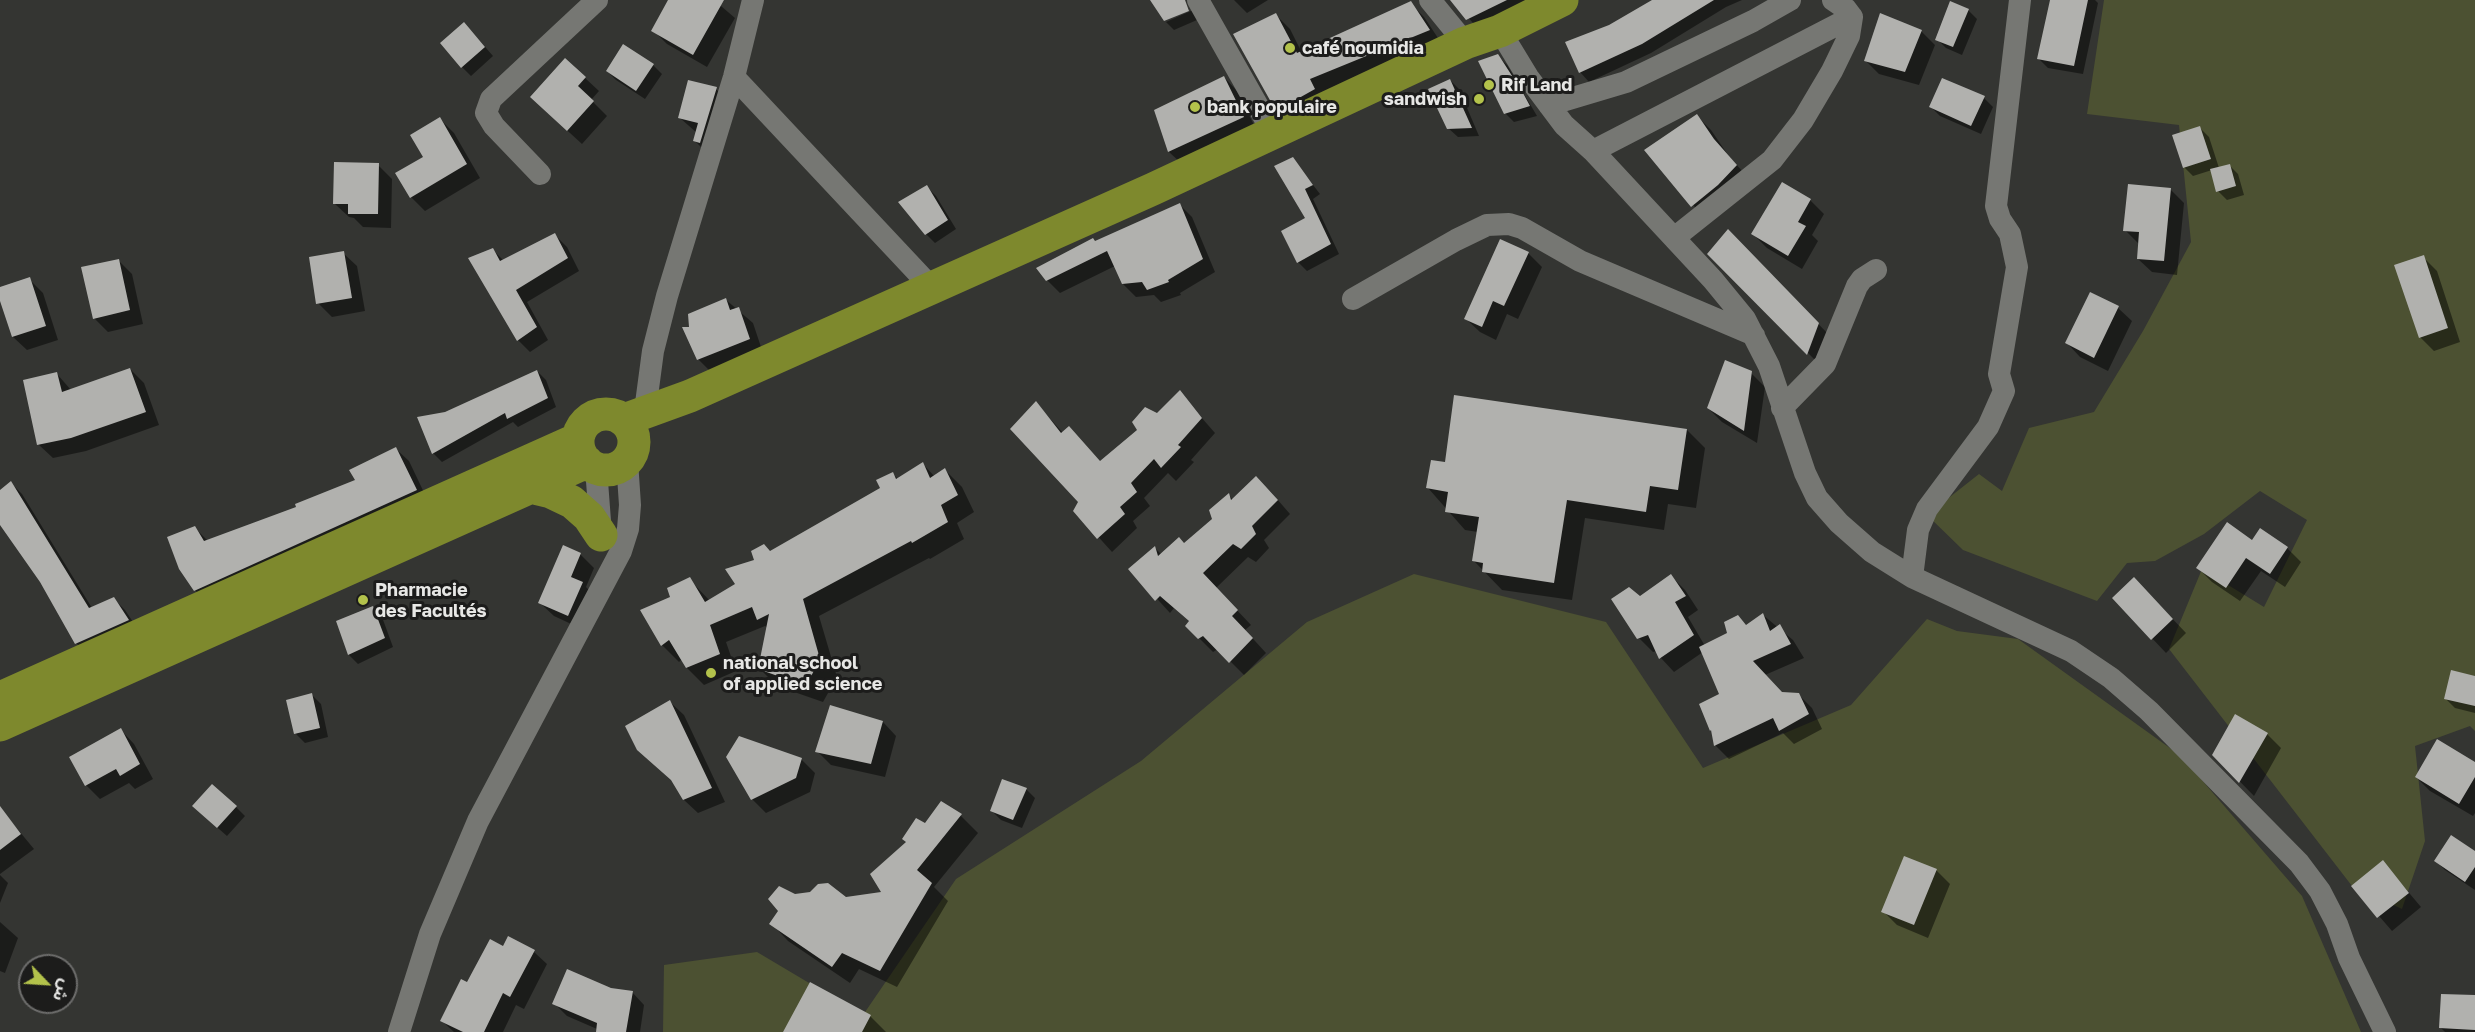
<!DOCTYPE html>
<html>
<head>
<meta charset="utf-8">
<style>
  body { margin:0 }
  #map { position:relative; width:2475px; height:1032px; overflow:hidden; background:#343532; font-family:"Golos Text","Noto Sans Arabic",sans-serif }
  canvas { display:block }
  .north { position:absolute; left:18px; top:954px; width:60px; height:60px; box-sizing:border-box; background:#1c1c1b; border:2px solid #6d6d6c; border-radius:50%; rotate:115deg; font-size:16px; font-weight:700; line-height:24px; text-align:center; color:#e7e7e5 }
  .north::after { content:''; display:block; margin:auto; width:21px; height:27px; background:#b3c24b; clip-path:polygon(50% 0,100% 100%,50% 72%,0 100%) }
</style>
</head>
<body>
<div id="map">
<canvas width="2475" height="1032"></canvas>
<div class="north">ش</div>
</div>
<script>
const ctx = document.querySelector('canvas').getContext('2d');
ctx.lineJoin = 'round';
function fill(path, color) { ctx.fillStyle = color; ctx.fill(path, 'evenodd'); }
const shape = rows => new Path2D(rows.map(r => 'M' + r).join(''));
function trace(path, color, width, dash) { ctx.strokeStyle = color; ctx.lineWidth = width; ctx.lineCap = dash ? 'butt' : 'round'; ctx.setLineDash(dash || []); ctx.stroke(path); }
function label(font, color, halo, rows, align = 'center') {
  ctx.font = font + ' "Golos Text",sans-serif'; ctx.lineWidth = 6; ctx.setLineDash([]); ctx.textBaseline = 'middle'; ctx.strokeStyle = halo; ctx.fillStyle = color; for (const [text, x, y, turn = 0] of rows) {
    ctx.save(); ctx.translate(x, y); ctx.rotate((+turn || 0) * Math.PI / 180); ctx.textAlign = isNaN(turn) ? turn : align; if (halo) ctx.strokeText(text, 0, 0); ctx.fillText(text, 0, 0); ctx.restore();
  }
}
const green = shape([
  [2104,0,2475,0,2475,731,2470,726,2415,746,2425,841,2402,909,2352,886,2169,649,2202,569,2264,607,2307,520,2260,491,2204,534,2155,561,2127,563,2097,601,1963,550,1927,515,1979,474,2002,491,2029,428,2094,412,2143,331,2191,242,2179,125,2087,114],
  [1414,574,1606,622,1703,768,1851,705,1927,619,1957,631,2018,639,2181,756,2302,896,2361,1032,663,1032,664,965,757,952,863,1015,956,879,1141,761,1307,622]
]);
const shadow = shape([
  [670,0,714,0,735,18,707,67,667,44,653,30],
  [1234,0,1268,0,1247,13],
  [1452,0,1558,0,1484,35],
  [1657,0,1742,0,1726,7,1651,53,1589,82,1580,72,1609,27],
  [2052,0,2095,0,2098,3,2083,74,2048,68,2039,59],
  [1410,3,1424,17,1442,44,1291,124,1277,110,1276,15,1290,29,1302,53],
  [1193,10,1197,20,1174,30,1166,22],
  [1968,10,1977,19,1962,55,1946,48,1937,39],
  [1921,31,1935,45,1919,85,1879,74,1865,60],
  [473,33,493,56,471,76,462,67],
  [1498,56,1507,65,1537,116,1514,122,1505,113],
  [653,65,662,74,645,99,616,80,607,71],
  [1224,77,1237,91,1257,131,1183,165,1169,152],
  [585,78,599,91,591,100,607,116,582,144,546,111],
  [1450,80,1459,89,1479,136,1458,137,1448,128],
  [716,89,730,103,709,155,695,141,697,133,680,118],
  [1984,98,1993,107,1981,134,1940,116,1931,107],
  [1697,116,1711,130,1728,155,1750,180,1706,220,1647,151],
  [440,119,454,133,480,178,425,211,411,197],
  [2200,128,2209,137,2219,168,2229,165,2238,174,2244,195,2227,200,2218,191,2212,170,2193,176,2184,167],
  [1293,159,1320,194,1313,199,1339,254,1307,271,1298,262,1308,218],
  [378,165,392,179,391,228,363,227,354,218,349,217,335,204],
  [1782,184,1810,200,1824,214,1812,235,1818,241,1802,269,1767,248,1753,234],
  [927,187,936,196,956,229,935,243,926,234],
  [2170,189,2184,203,2177,275,2152,272,2138,259,2140,245,2125,230],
  [1179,204,1192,217,1215,272,1180,293,1181,295,1161,302,1154,295,1136,297,1123,284,1115,266,1060,293,1047,280,1095,243],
  [1728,231,1832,338,1822,367,1709,254],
  [555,235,567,247,579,271,527,302,548,340,530,352,518,340,471,259,493,250,504,261],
  [343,253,357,266,365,311,332,317,318,303],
  [1528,253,1542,267,1518,319,1507,314,1496,340,1480,332,1466,319],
  [2423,257,2437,271,2460,342,2434,351,2420,337],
  [118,260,132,274,143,324,108,332,94,318],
  [29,279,43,293,58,340,27,350,13,337,0,296,0,289],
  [2090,294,2118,308,2132,321,2108,371,2080,357,2067,343],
  [725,299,753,323,763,353,712,373,698,359,691,329],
  [130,369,144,383,159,425,86,451,53,458,39,445,57,374,71,390],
  [537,371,546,380,556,407,518,427,513,422,442,462,433,453,446,414],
  [1751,373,1765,387,1757,443,1722,422,1708,408],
  [1180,393,1215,433,1191,460,1194,462,1176,481,1168,473,1144,498,1150,506,1133,521,1137,528,1112,552,1075,511,1080,502,1036,403,1063,433,1101,463,1157,415],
  [1687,430,1705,448,1696,508,1668,504,1664,530,1585,518,1572,600,1502,590,1474,561,1478,532,1465,530,1428,488,1446,464],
  [396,449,409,461,429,503,207,603,195,590,195,528,208,541,298,508,357,481],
  [923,464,935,477,945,470,962,487,974,512,957,523,964,539,930,559,929,558,819,616,837,677,823,702,777,686,760,669,768,628,765,626,726,642,736,671,704,685,687,668,682,659,679,662,662,645,672,598,689,579,710,601,737,585,756,561,882,488,892,473,898,479],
  [11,483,22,494,92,608,113,598,125,610,139,631,88,654,76,643,41,581,0,522,0,492],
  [1270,491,1290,514,1264,540,1269,548,1256,562,1248,557,1216,588,1251,625,1245,630,1266,653,1244,675,1218,649,1213,652,1187,626,1190,622,1174,608,1170,613,1130,569,1155,548,1162,555,1185,545,1214,519,1229,495,1233,500],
  [2261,530,2287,548,2301,562,2285,587,2261,571,2240,601,2212,582,2198,568,2253,542],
  [580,554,594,568,586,587,596,597,582,629,554,616,540,603],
  [1671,576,1685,590,1698,610,1688,617,1705,646,1747,626,1763,615,1793,640,1804,658,1765,675,1782,694,1798,694,1812,708,1822,729,1794,744,1783,733,1729,759,1716,746,1713,733,1701,705,1721,694,1703,652,1674,672,1661,658,1657,651,1653,652,1639,638,1640,598],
  [2148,593,2186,633,2166,653,2114,598],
  [373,608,382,617,393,647,358,664,349,655,338,622],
  [2475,677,2475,713,2455,708,2446,699],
  [312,695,321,704,328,737,305,743,296,734],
  [670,702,684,715,725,802,698,813,684,800,675,783],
  [883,722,896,736,885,777,831,765,817,751],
  [121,730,134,744,153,779,135,789,129,783,100,799,86,785],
  [2267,734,2281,748,2254,796,2214,755],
  [801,759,815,773,810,792,766,813,752,799],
  [2475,764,2475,813,2473,816,2430,791,2416,777],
  [1026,789,1035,798,1022,828,1001,820,992,811],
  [941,803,961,816,978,833,934,887,948,901,897,987,859,969,850,983,788,941,771,923,794,895,846,898,884,893],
  [236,807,245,816,227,836,203,815],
  [0,808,34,849,0,874],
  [2475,852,2475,890,2445,870,2436,861],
  [2383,862,2421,907,2392,931,2353,886],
  [1936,870,1950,884,1928,938,1897,925,1883,911],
  [0,875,8,883,0,903],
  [0,922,18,938,5,973,0,971],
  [508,938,534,952,547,964,524,1009,516,1005,503,1032,454,1032,442,1021,503,948],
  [611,989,632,992,644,1005,640,1032,596,1032,597,1029,567,1016,554,1003],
  [2475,997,2475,1032,2445,1032,2441,1028],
  [870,1016,886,1032,784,1032]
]);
const building = shape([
  [668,0,724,0,693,55,651,31],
  [1150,0,1185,0,1189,11,1164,21],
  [1450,0,1507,0,1466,20],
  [1652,0,1714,0,1642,44,1579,73,1565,42,1609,25],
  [2050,0,2088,0,2074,66,2037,59],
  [1411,1,1430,30,1310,79,1315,89,1276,111,1233,34,1276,13,1297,53],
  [1950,1,1969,9,1953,47,1935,40],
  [1880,13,1922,30,1905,72,1864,61],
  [464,22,485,47,461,68,440,43],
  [623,44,654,64,636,91,606,71],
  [1498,54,1523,93,1530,106,1504,114,1478,61],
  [565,58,586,77,578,86,594,101,567,131,530,97],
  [1224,76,1244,117,1168,152,1154,110],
  [1942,78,1985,96,1971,126,1929,107],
  [1450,79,1472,128,1447,129,1428,89],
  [688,80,717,87,700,143,693,141,698,123,678,118],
  [1697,114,1714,139,1737,165,1718,185,1691,207,1644,150],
  [440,117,467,164,410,198,395,173,423,157,410,135],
  [2200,126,2211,159,2183,168,2172,135],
  [1293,157,1313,185,1305,189,1331,244,1297,263,1281,231,1305,218,1274,166],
  [334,162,379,163,378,214,348,214,348,204,333,204],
  [2230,164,2236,186,2216,192,2210,169],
  [1782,182,1811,199,1798,222,1806,226,1788,256,1751,234],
  [2128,184,2171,188,2164,261,2137,259,2139,232,2123,231],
  [927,185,948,220,925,235,898,202],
  [1180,203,1203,259,1168,280,1169,282,1147,290,1142,282,1122,284,1107,251,1046,281,1036,268,1093,238,1095,241],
  [1728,229,1819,323,1807,355,1707,254],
  [555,233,568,258,516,290,537,327,517,341,468,258,493,248,500,261],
  [1500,239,1529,252,1504,306,1493,301,1482,327,1464,319],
  [344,251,352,298,316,304,309,257],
  [2424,255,2448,328,2419,338,2394,265],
  [119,259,130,310,93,319,81,267],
  [30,277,46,326,12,337,0,301,0,287],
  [2090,292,2119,306,2094,358,2065,343],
  [726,298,730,310,739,307,750,339,697,360,682,327,689,327,688,314],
  [1725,360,1752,371,1744,431,1707,408],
  [130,368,146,412,71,438,37,445,23,380,57,372,62,392],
  [537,370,548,398,507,419,505,413,432,454,417,417,445,412],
  [1180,390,1202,418,1178,445,1181,447,1161,468,1154,459,1131,483,1137,492,1120,507,1125,514,1097,539,1073,511,1078,502,1010,429,1036,401,1061,433,1069,426,1100,461,1137,430,1132,422,1145,407,1157,413],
  [1454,395,1687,429,1678,490,1650,486,1646,512,1567,500,1554,583,1482,572,1483,563,1472,561,1479,517,1445,512,1448,492,1426,488,1431,460,1445,462],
  [396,447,417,490,194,591,179,569,167,537,195,526,204,541,296,507,295,504,355,480,349,470],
  [923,462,930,478,945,468,958,495,941,505,948,522,912,543,911,541,803,599,820,659,806,686,758,669,769,614,757,620,752,607,710,625,720,654,686,668,669,640,661,646,640,610,670,597,667,588,690,577,705,602,735,584,725,569,754,560,751,551,764,544,770,551,880,488,876,480,893,472,896,479],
  [1256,476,1278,500,1252,526,1256,534,1241,549,1233,544,1203,573,1238,610,1232,616,1253,638,1229,663,1203,636,1198,639,1185,626,1189,621,1160,596,1155,601,1128,569,1155,546,1158,556,1179,537,1184,543,1212,519,1209,510,1229,493,1231,500],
  [11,481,89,608,114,597,129,620,75,644,40,582,0,525,0,490],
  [2227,522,2252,540,2260,528,2288,547,2270,574,2246,558,2226,588,2196,568],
  [563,545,581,553,571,577,583,582,568,616,538,603],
  [1671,574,1686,596,1675,602,1694,635,1659,659,1648,635,1637,639,1611,599,1629,587,1640,596],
  [2134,577,2173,619,2151,640,2112,598],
  [373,606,385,638,348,655,336,621],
  [1763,613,1770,631,1780,624,1791,644,1753,661,1782,692,1799,693,1809,714,1779,731,1773,718,1714,746,1711,730,1710,731,1699,704,1719,694,1699,647,1727,633,1724,622,1738,615,1746,625],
  [2451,670,2475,676,2475,706,2444,699],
  [312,693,320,728,294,734,286,700],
  [670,700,712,788,683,800,671,780,637,750,625,726],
  [830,705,883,721,871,764,815,752],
  [2235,714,2268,733,2239,783,2212,755],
  [121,728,140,764,120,776,116,769,85,786,69,757],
  [739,736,802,758,796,778,751,800,726,757],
  [2437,739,2475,762,2475,777,2459,804,2415,777],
  [1002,779,1027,788,1013,820,990,811],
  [212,784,237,806,217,828,192,806],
  [941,801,962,814,917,870,932,883,880,971,842,953,832,967,769,924,778,911,768,899,779,886,795,894,810,892,818,884,828,883,846,897,881,892,870,874,906,842,902,839,916,818,925,823],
  [0,806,21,834,0,850],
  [2451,835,2475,851,2475,867,2465,882,2434,861],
  [1904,856,1937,869,1914,925,1881,912],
  [2383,860,2409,893,2377,918,2351,886],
  [508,936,535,950,510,997,503,993,484,1032,463,1032,440,1021,461,979,467,982,490,939,503,946],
  [567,969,611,988,633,991,626,1032,596,1032,597,1023,552,1004],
  [810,982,871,1015,862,1032,783,1032],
  [2441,994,2475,995,2475,1030,2439,1028]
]);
const minor = shape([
  [1198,0,1273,133],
  [1430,0,1465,43],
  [1833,0,1846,9,1852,17],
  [1500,31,1528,77,1564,125,1593,151,1713,280,1745,319,1769,366,1805,473,1817,498,1839,523,1872,552,1912,577,2071,651,2111,678,2149,711,2299,863,2320,891,2337,924,2349,958,2385,1032],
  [734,77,932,288],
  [1549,105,1626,82,1753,21,1790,0],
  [1593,151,1852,17,1849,36,1832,71,1803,120,1772,160,1674,238],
  [540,174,494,126,486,113,491,99,597,0],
  [1353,299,1456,240,1487,225,1509,224,1522,228,1580,261,1754,335],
  [1782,408,1825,364,1857,286,1862,279,1876,270],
  [645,411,653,351,667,296,734,77,753,0],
  [596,468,601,534],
  [1912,577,1918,530,1927,509,1988,427,2004,391,1999,374,2017,267,2010,234,2000,219,1996,206,2020,0],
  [399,1032,430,934,478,821,621,551,628,529,630,505,627,461]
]);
const highway = shape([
  '578 442a28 28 0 1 1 56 0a28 28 0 1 1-56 0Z',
  [624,420,690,396,1153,189,1465,43,1500,31,1562,0],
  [530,487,551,492,572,502,589,517,601,535],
  [0,698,578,439],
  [0,725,587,462]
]);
const markers = [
  [1290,48,6,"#b3c24b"],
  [1489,85,6,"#b3c24b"],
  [1479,99,6,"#b3c24b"],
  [1195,107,6,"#b3c24b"],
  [363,600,6,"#b3c24b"],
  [711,673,6,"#b3c24b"]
];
const poiNames = [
  ["café noumidia",1302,48],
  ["Rif Land",1501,85],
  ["sandwish",1467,99,"right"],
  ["bank populaire",1207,107],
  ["Pharmacie",375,590],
  ["des Facultés",375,611],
  ["national school",723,663],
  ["of applied science",723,684]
];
fill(green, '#4c5132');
fill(shadow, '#0007');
fill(building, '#b1b1ae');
trace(minor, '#767773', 22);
trace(highway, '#7e892d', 33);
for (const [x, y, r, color] of markers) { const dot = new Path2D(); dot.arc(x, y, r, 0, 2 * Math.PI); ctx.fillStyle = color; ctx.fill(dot); trace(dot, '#1c1c1b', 2); }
label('bold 18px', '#e7e7e5', '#1c1c1b', poiNames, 'left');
</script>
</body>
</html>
